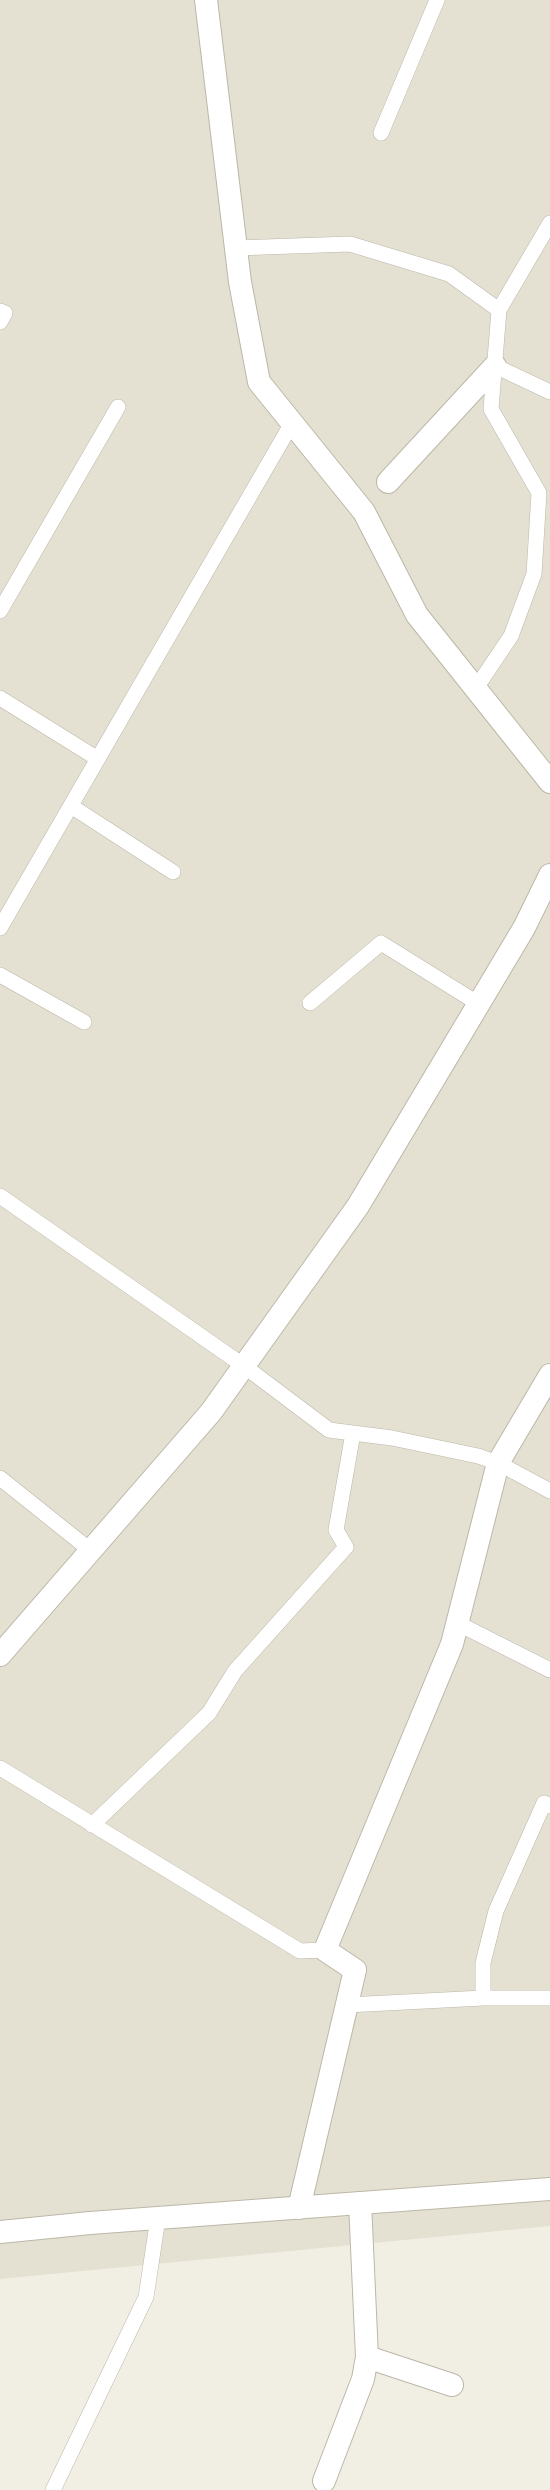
<!DOCTYPE html>
<html>
<head>
<meta charset="utf-8">
<style>
  body { margin:0 }
  canvas { display:block; background:#f1efe4 }
</style>
</head>
<body>
<canvas width="550" height="2490"></canvas>
<script>
const ctx = document.querySelector('canvas').getContext('2d');
ctx.lineJoin = 'round';
function fill(path, color) { ctx.fillStyle = color; ctx.fill(path, 'evenodd'); }
const shape = rows => new Path2D(rows.map(r => 'M' + r).join(''));
function trace(path, color, width, dash) { ctx.strokeStyle = color; ctx.lineWidth = width; ctx.lineCap = dash ? 'butt' : 'round'; ctx.setLineDash(dash || []); ctx.stroke(path); }
const residential = shape([
  [0,0,550,0,550,2226,0,2279]
]);
const service = shape([
  [381,133,437,0],
  [236,248,350,244,449,274,499,310],
  [0,311,5,313,0,322],
  [495,366,550,392],
  [0,611,118,407],
  [476,688,511,636,534,574,539,493,491,409,499,310,550,223],
  [0,698,98,759],
  [71,806,173,872],
  [0,928,292,423],
  [0,975,84,1022],
  [310,1003,381,943,479,1004],
  [0,1196,244,1366,329,1430,392,1438,478,1456,498,1463,550,1491],
  [0,1478,90,1550],
  [457,1623,550,1670],
  [0,1768,300,1951,325,1950],
  [92,1825,209,1713,235,1671,346,1547,336,1530,353,1433],
  [483,1998,483,1963,496,1911,544,1803,550,1806],
  [347,2005,483,1998,550,1998],
  [53,2490,146,2297,158,2218]
]);
const minor = shape([
  [206,0,240,282,259,382,364,512,417,615,550,782],
  [388,482,495,366],
  [0,1655,211,1412,358,1206,524,928,550,875],
  [299,2208,355,1970,325,1950,452,1644,498,1463,550,1375],
  [367,2357,452,2385],
  [324,2481,363,2379,367,2357,360,2203]
]);
const tertiary = shape([
  [0,2232,90,2223,550,2189]
]);
fill(residential, '#e5e1d2');
trace(service, '#bcb7a7', 16);
trace(minor, '#bcb7a7', 24);
trace(tertiary, '#bcb7a7', 24);
trace(service, '#fff', 15);
trace(minor, '#fff', 22);
trace(tertiary, '#fff', 22);
</script>
</body>
</html>
